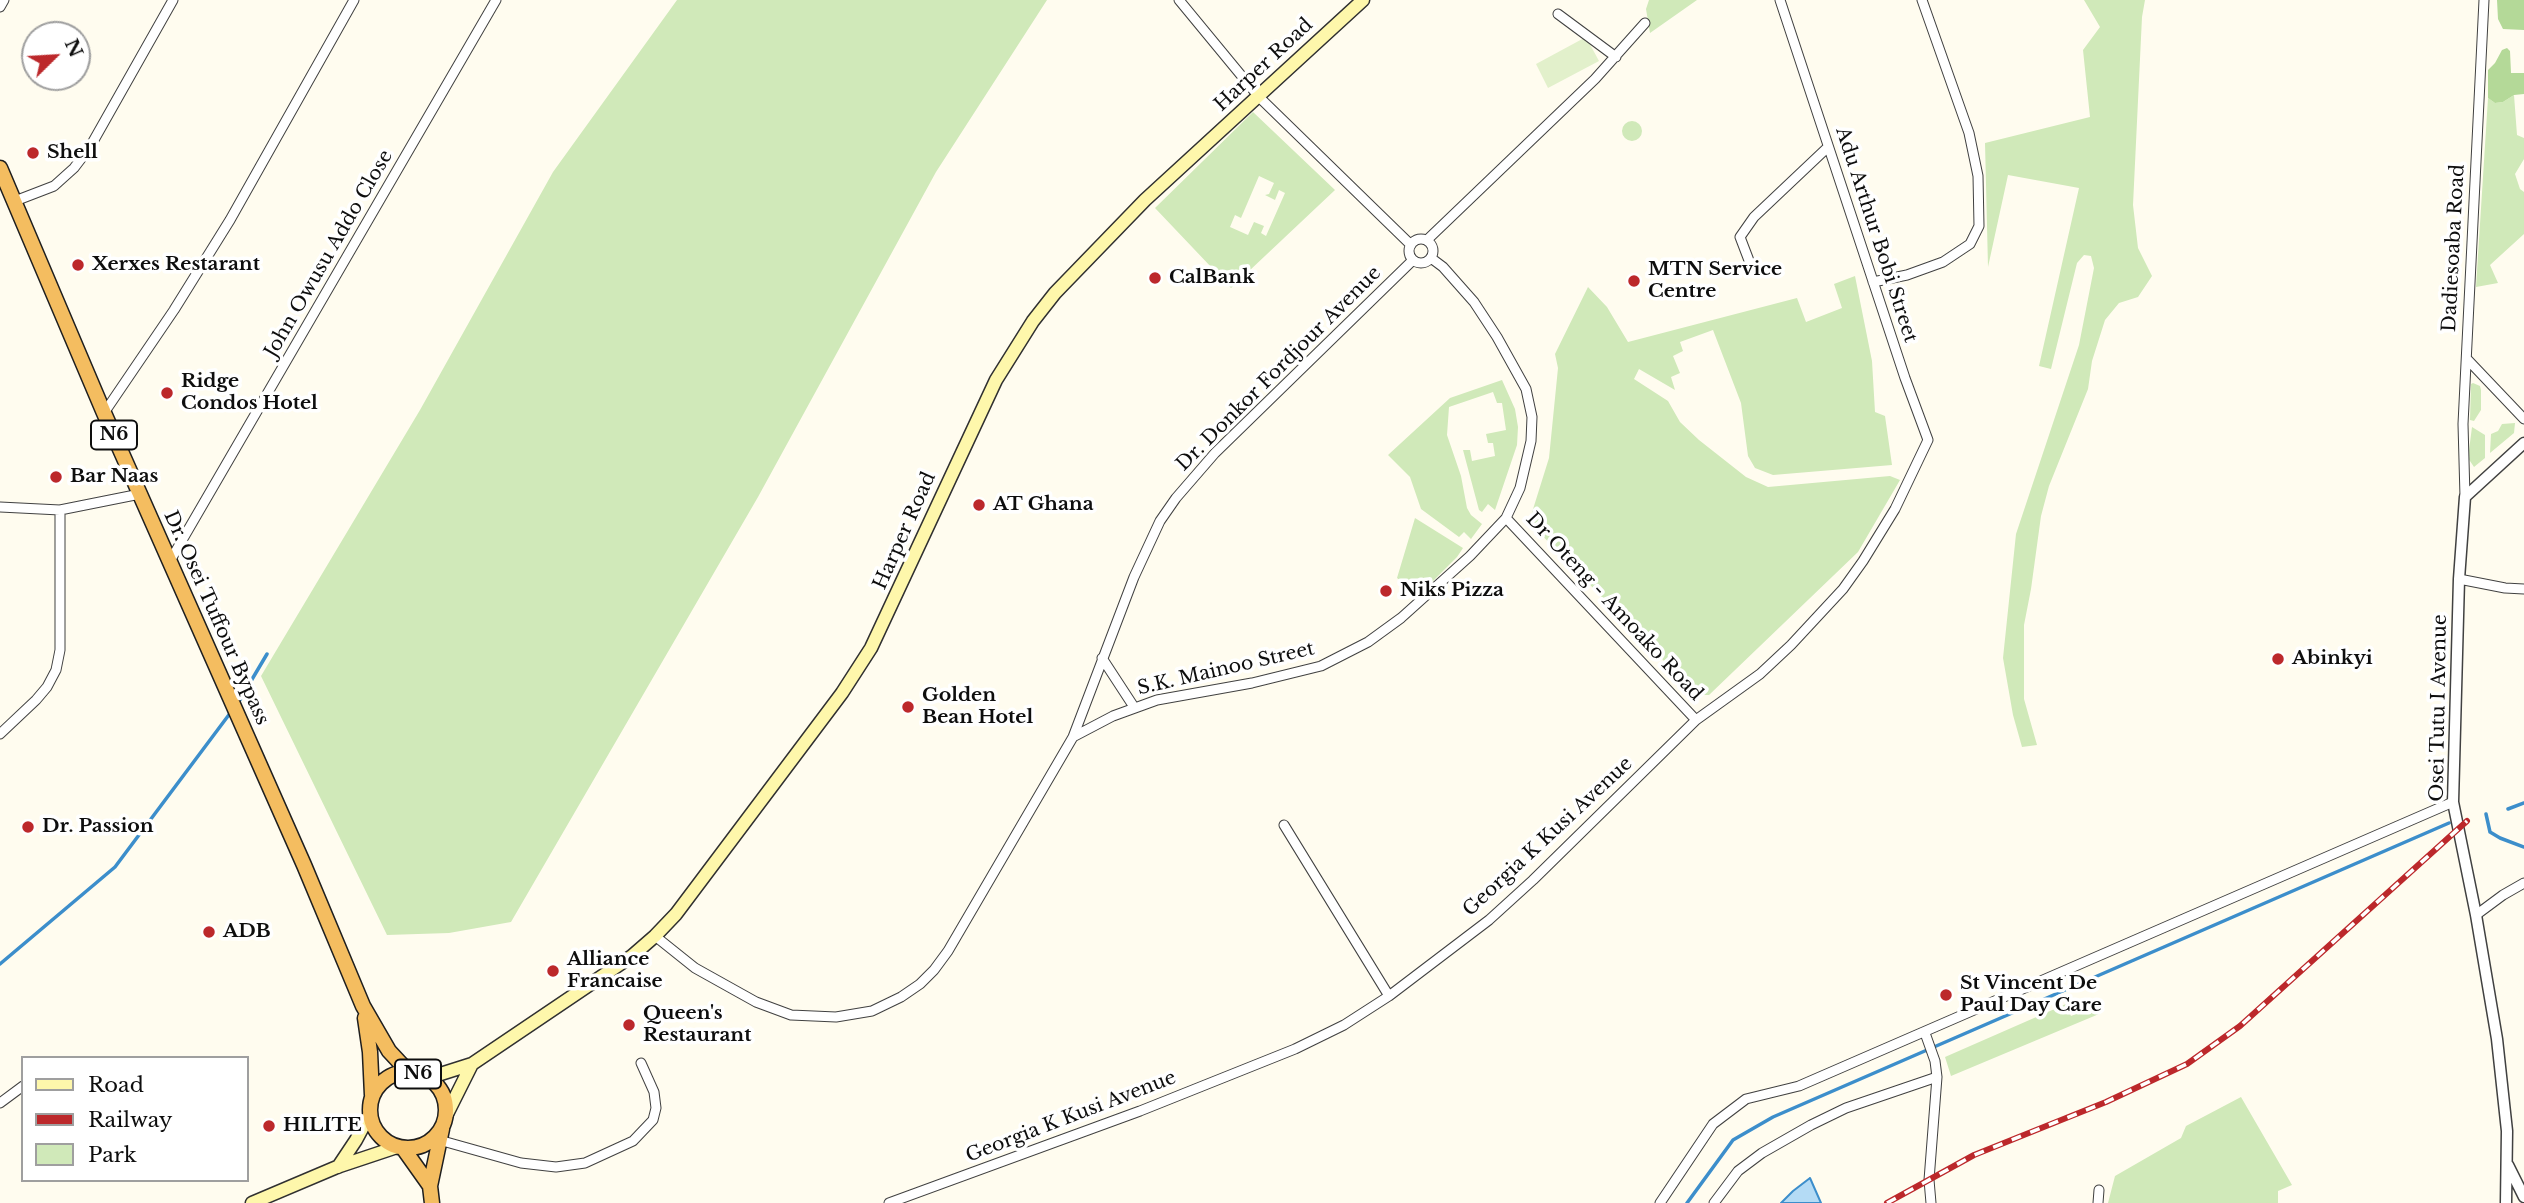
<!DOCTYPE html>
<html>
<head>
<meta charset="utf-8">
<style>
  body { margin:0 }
  #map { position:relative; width:2524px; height:1203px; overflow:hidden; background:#fffcef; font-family:"Libre Baskerville",serif }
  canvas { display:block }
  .legend { position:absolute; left:21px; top:1056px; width:228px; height:126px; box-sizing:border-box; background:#fff; border:2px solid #9f9f9f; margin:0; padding:9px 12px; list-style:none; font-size:21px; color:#0e0e0e }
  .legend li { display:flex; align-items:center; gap:14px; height:35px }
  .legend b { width:35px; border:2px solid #9f9f9f }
  .north { position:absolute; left:21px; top:21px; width:70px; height:70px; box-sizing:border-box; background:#fff; border:2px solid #9f9f9f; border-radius:50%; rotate:66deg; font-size:19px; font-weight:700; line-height:28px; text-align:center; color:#0e0e0e }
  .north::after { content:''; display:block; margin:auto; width:24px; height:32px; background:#bc282b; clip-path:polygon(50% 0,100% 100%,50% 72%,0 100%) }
</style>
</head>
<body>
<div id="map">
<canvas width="2524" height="1203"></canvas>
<ul class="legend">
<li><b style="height:9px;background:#fef7ab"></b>Road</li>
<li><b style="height:9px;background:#bc282b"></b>Railway</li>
<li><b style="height:19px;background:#d0e9b9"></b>Park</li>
</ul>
<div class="north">N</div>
</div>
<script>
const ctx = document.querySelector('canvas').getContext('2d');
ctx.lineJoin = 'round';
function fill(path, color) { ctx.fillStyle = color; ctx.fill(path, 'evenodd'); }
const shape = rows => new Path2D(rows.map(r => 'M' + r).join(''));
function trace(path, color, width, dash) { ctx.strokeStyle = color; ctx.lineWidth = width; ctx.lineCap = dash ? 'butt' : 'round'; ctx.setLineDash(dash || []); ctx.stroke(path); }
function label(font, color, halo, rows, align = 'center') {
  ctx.font = font + ' "Libre Baskerville",serif'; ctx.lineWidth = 7; ctx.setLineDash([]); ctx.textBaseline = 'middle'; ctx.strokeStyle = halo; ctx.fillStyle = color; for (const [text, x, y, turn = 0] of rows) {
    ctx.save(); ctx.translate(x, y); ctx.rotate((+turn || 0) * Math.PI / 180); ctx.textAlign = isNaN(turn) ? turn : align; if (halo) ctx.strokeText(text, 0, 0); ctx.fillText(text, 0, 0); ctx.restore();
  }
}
const green = shape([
  [677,0,1047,0,936,172,758,497,511,922,449,933,387,935,261,676,420,410,553,172],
  [1649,0,1697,0,1650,33,1646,9],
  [2084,0,2145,0,2142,17,2133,205,2138,248,2152,276,2138,297,2119,303,2105,320,2092,361,2088,389,2049,486,2041,516,2031,589,2024,625,2024,699,2037,745,2022,747,2013,715,2003,658,2016,534,2079,345,2094,268,2091,256,2084,255,2077,263,2051,369,2039,366,2079,188,2008,175,1988,267,1985,143,2090,117,2083,50,2100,27],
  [2514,95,2517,135,2524,138,2524,159,2515,174,2520,189,2524,192,2524,234,2490,265,2498,283,2476,287,2488,98,2495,103,2503,102],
  [1253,112,1335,190,1231,288,1155,208],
  [1259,176,1274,183,1269,194,1265,195,1275,200,1279,190,1285,193,1266,236,1261,233,1264,226,1254,222,1248,235,1230,227,1235,215,1241,218],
  '1622 131a10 10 0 1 1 20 0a10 10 0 1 1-20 0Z',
  [1855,276,1872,361,1875,412,1885,416,1892,465,1773,475,1755,468,1748,456,1741,403,1713,330,1680,342,1683,351,1673,356,1680,373,1671,377,1675,390,1639,369,1634,379,1668,401,1680,422,1699,440,1746,477,1768,487,1890,476,1900,480,1858,552,1709,695,1697,695,1529,522,1549,458,1558,368,1555,354,1588,287,1607,307,1628,342,1797,298,1806,322,1842,308,1834,284],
  [1502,380,1515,409,1518,427,1517,445,1495,510,1488,504,1482,512,1479,510,1463,450,1470,450,1472,461,1495,456,1493,443,1488,443,1486,434,1506,430,1502,403,1497,403,1493,392,1449,407,1447,435,1461,476,1467,508,1471,515,1482,524,1471,539,1464,532,1459,537,1421,509,1410,477,1388,455,1450,398],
  [2473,383,2480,386,2481,390,2481,410,2474,421,2470,420,2471,384],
  [2515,423,2514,433,2490,453,2491,434,2498,431,2502,424],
  [2472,427,2485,435,2485,458,2474,467,2468,458],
  [1415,518,1463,548,1457,557,1419,595,1397,578],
  [2066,1004,2071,1016,2095,1006,2099,1014,1951,1076,1945,1057],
  [2241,1097,2292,1185,2278,1191,2278,1203,2108,1203,2115,1176,2181,1138,2186,1126]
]);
const forest = shape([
  [2497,0,2524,0,2524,30,2503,29,2498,19],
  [2507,48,2510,51,2511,73,2524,73,2524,94,2514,95,2503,102,2495,103,2488,98,2488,70,2495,63,2502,50]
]);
const pitch = shape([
  [1586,37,1599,61,1548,88,1536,64]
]);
const water = shape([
  [1810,1178,1821,1203,1781,1203,1793,1191,1810,1178]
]);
const stream = shape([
  [238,703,267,654],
  [2508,809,2524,803],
  [2486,814,2490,832,2500,838,2524,847],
  [0,964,115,867,231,712],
  [1687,1203,1733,1140,1773,1117,2449,823]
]);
const minor = shape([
  [1179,0,1259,97,1411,245],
  [0,7,4,0],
  [1558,14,1616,57],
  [15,201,54,186,74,168,90,147,173,0],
  '1409 251a12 12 0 1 1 24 0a12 12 0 1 1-24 0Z',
  [1427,240,1595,79,1645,23],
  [1753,271,1740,237,1754,217,1828,147],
  [1873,282,1907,275,1943,262,1970,244,1979,226,1978,176,1969,133,1922,0],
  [2467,359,2524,419],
  [104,413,174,310,230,220,354,0],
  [2465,497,2463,424,2484,0],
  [0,507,60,510,140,494],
  [1506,518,1696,720],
  [170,561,496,0],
  [2459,579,2505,588,2524,589],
  [1102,658,1134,707],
  [0,734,36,700,47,687,56,670,60,650,60,510],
  [1073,737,1113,716,1157,700,1252,683,1321,666,1368,642,1401,618,1470,556,1506,518,1520,488,1531,441,1532,417,1526,389,1497,337,1474,302,1443,267,1431,258],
  [1284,825,1389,996],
  [2476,915,2503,895,2524,883],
  [655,936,695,968,756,1002,791,1015,836,1017,872,1011,901,997,920,984,934,970,948,951,1073,737,1134,577,1160,521,1176,498,1215,453,1413,260],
  [1925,1033,1935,1061,1937,1077,1929,1180,1931,1203],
  [0,1103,23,1086],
  [439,1140,521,1163,556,1167,585,1163,633,1141,653,1120,656,1108,654,1092,641,1063],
  [889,1203,1140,1111,1295,1049,1344,1025,1389,996,1489,920,1533,880,1696,720,1760,674,1791,645,1843,589,1863,561,1895,509,1928,440,1905,378,1780,0],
  [1660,1203,1713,1124,1746,1099,1799,1086,2453,802],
  [1714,1203,1738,1171,1762,1153,1811,1125,1846,1108,1937,1077],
  [2098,1203,2099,1190]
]);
const tertiary = shape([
  [2508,1165,2524,1197],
  [2506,1203,2507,1131,2497,1039,2476,915,2453,802,2459,579,2465,497,2524,443]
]);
const secondary = shape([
  [428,1078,472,1064,632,956,655,936,676,914,842,693,871,648,996,380,1033,321,1055,293,1145,200,1363,0],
  [445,1118,472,1064],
  [338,1167,356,1140,370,1114],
  [252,1203,337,1167,397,1147]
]);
const trunk = shape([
  [0,168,104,413,304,865,363,1006,389,1051,403,1066,413,1072],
  [365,1018,370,1052,372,1095],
  '370 1110a38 38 0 1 1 76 0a38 38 0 1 1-76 0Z',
  [403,1148,430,1186],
  [432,1203,430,1186,442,1129]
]);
const rail = shape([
  [1887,1203,1974,1155,2106,1102,2187,1064,2240,1026,2467,821]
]);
const markers = [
  [33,153,7,"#bc282b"],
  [78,265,7,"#bc282b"],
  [1155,278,7,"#bc282b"],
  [1634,281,7,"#bc282b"],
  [167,393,7,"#bc282b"],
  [56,477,7,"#bc282b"],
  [979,505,7,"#bc282b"],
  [1386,591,7,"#bc282b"],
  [2278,659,7,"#bc282b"],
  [908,707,7,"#bc282b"],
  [28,827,7,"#bc282b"],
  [209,932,7,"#bc282b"],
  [553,971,7,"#bc282b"],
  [1946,995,7,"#bc282b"],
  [629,1025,7,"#bc282b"],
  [269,1126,7,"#bc282b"]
];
const shields = [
  [114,435,46],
  [418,1074,46]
];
const shieldNames = [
  ["N6",114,435],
  ["N6",418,1074]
];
const streetNames = [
  ["Harper Road",1264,65,-43],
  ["Adu Arthur Bobi Street",1876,235,72],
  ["Dadiesoaba Road",2454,248,-87],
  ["John Owusu Addo Close",329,254,-60],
  ["Dr. Donkor Fordjour Avenue",1279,369,-45],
  ["Harper Road",905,531,-66],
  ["Dr Oteng - Amoako Road",1614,607,47],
  ["Dr. Osei Tuffour Bypass",216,618,66],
  ["S.K. Mainoo Street",1226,669,-13],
  ["Osei Tutu I Avenue",2439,708,-89],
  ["Georgia K Kusi Avenue",1548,837,-43],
  ["Georgia K Kusi Avenue",1071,1117,-21]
];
const poiNames = [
  ["Shell",47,153],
  ["Xerxes Restarant",92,265],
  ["MTN Service",1648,270],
  ["Centre",1648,292],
  ["CalBank",1169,278],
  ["Ridge",181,382],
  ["Condos Hotel",181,404],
  ["Bar Naas",70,477],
  ["AT Ghana",993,505],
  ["Niks Pizza",1400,591],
  ["Abinkyi",2292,659],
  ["Golden",922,696],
  ["Bean Hotel",922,718],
  ["Dr. Passion",42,827],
  ["ADB",223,932],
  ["Alliance",567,960],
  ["Francaise",567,982],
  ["St Vincent De",1960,984],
  ["Paul Day Care",1960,1006],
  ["Queen's",643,1014],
  ["Restaurant",643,1036],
  ["HILITE",283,1126]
];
fill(green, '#d0e9b9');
fill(forest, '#b4d998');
fill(pitch, '#e2f0cb');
fill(water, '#b4dbf5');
trace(water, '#3c8ecb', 2);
trace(stream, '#3c8ecb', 3.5);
trace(minor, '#414141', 11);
trace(tertiary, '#414141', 13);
trace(secondary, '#303030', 15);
trace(trunk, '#1f1f1f', 17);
trace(minor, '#fff', 9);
trace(tertiary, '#fff', 10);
trace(secondary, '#fef7ab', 12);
trace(trunk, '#f4bd60', 14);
trace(rail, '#bc282b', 6);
trace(rail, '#fff', 3.5, [10]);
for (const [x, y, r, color] of markers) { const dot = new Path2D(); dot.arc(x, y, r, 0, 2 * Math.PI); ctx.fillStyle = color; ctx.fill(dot); trace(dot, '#fff', 2.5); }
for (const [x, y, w] of shields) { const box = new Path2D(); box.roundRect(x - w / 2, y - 14.5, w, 29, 5); ctx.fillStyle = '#fff'; ctx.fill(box); trace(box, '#0e0e0e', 2); }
label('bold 18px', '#0e0e0e', null, shieldNames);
label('19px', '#0e0e0e', '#fff', streetNames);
label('bold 19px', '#0e0e0e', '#fff', poiNames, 'left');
</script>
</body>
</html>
